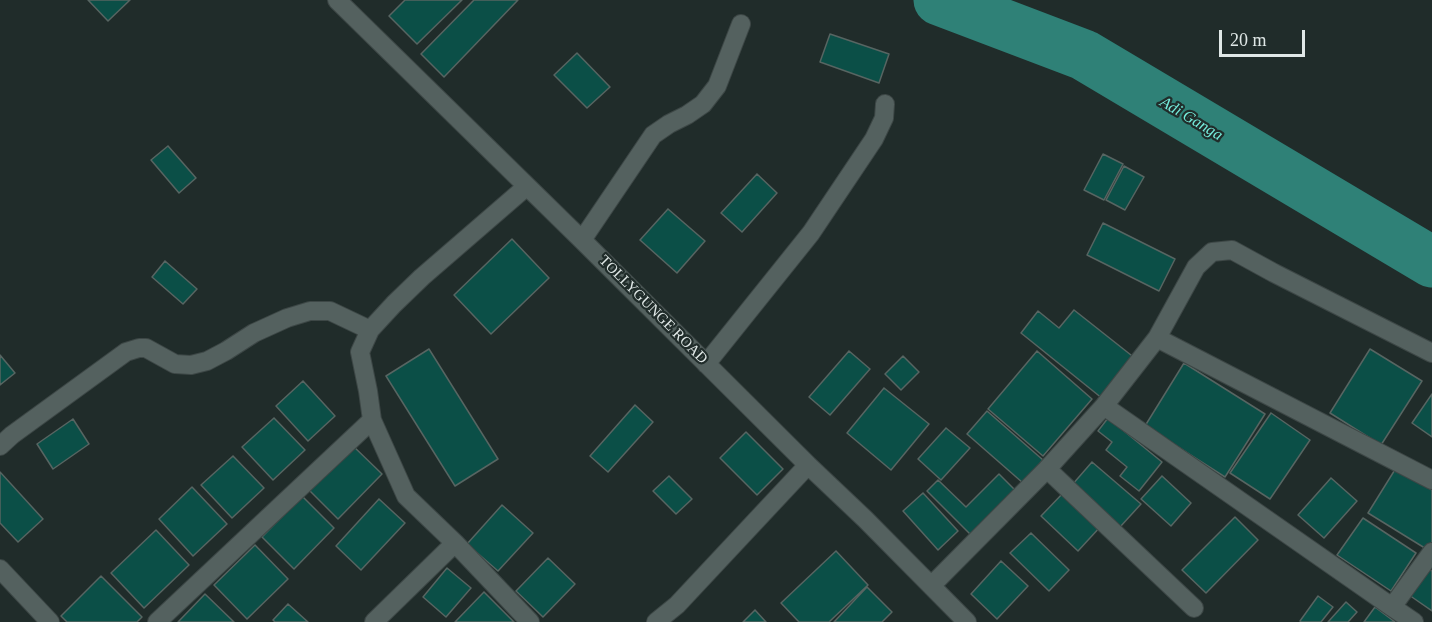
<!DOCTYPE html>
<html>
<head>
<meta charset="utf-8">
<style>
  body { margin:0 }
  #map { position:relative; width:1432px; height:622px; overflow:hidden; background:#202c2a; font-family:Georgia,serif }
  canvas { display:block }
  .scale { position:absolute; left:1219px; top:30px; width:86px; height:27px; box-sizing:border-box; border:3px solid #e0e8e7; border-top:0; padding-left:8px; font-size:18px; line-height:21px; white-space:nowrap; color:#e0e8e7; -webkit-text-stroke:4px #202c2a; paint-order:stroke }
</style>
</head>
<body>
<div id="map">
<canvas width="1432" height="622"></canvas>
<div class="scale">20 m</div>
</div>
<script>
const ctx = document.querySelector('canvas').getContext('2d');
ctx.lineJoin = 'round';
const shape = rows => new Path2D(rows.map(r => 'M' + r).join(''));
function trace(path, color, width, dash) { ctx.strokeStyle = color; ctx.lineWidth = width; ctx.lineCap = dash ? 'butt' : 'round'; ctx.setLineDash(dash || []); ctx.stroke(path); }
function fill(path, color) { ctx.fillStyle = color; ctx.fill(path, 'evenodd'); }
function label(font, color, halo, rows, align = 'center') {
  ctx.font = font + ' Georgia,serif'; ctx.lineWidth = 4.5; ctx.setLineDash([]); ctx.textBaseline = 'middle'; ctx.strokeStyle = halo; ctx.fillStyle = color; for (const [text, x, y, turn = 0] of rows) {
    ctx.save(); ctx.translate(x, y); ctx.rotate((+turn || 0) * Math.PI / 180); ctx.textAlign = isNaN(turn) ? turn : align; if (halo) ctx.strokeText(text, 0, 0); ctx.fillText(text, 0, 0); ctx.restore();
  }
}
const river = shape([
  [939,0,1084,55,1432,262]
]);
const building = shape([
  [88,0,130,0,108,21,88,0],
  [405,0,462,0,417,44,389,16,405,0],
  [474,0,518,0,444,77,421,54,474,0],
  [830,34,889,54,879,83,820,62,830,34],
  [577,53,610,87,587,108,554,75,577,53],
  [168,146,196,178,179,193,151,160,168,146],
  [1103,154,1123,164,1104,200,1084,190,1103,154],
  [1124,166,1144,177,1125,210,1106,200,1124,166],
  [757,174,777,193,742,232,721,213,757,174],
  [668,209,705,241,677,273,640,240,668,209],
  [1103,223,1175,259,1159,291,1087,255,1103,223],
  [512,239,549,278,491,334,454,295,512,239],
  [165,261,197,289,183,304,152,277,165,261],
  [1074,310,1136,359,1103,399,1021,333,1038,311,1059,328,1074,310],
  [429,349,498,459,455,486,386,376,429,349],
  [1370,349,1422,381,1381,445,1330,413,1370,349],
  [849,351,870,369,830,415,809,397,849,351],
  [1037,351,1092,399,1043,456,988,409,1037,351],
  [0,355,15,373,0,385,0,355],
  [903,356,919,372,901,390,885,374,903,356],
  [1184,363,1265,414,1225,477,1145,426,1184,363],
  [303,381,335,416,308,441,276,406,303,381],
  [884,388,929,424,891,470,847,433,884,388],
  [1432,394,1432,437,1412,423,1432,394],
  [635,405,653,422,608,472,590,456,635,405],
  [987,411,1043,460,1023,483,967,434,987,411],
  [1271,413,1310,440,1270,499,1230,473,1271,413],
  [274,418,305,450,273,480,242,447,274,418],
  [1108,418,1162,462,1139,491,1120,476,1127,467,1106,450,1112,442,1098,431,1108,418],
  [73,419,89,444,53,469,37,444,73,419],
  [946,428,970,448,941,480,918,459,946,428],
  [746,432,783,469,757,495,720,458,746,432],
  [351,444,382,474,338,519,307,488,351,444],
  [233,456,264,488,232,518,201,485,233,456],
  [1092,462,1141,504,1120,527,1072,485,1092,462],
  [1396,468,1432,490,1432,543,1428,550,1368,513,1396,468],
  [0,472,43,519,18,542,0,523,0,472],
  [999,474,1016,491,972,536,927,491,938,480,966,507,999,474],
  [669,476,692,499,676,514,653,491,669,476],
  [1162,476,1191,503,1171,526,1141,499,1162,476],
  [1331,478,1357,501,1324,538,1298,515,1331,478],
  [192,487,227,524,193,556,159,519,192,487],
  [1065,491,1101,526,1078,551,1041,516,1065,491],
  [923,493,958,531,938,550,903,511,923,493],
  [302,496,334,528,294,569,262,537,302,496],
  [379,499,405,523,361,570,336,546,379,499],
  [502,505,533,533,498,571,467,544,502,505],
  [1235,517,1258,540,1206,593,1182,570,1235,517],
  [1363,518,1416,553,1391,591,1337,555,1363,518],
  [156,530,189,565,144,608,111,573,156,530],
  [1031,533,1069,570,1049,591,1010,553,1031,533],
  [255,545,288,579,247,619,214,585,255,545],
  [836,551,868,585,829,622,799,622,781,603,836,551],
  [548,558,575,584,543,617,516,591,548,558],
  [1001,561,1028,586,997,619,971,594,1001,561],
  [447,568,471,588,446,617,423,597,447,568],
  [1427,568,1432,571,1432,611,1409,595,1427,568],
  [101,576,142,617,137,622,67,622,61,616,101,576],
  [867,587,892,612,882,622,834,622,867,587],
  [484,592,514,622,455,622,484,592],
  [205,594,234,622,178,622,205,594],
  [1318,596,1333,607,1321,622,1301,622,1300,621,1318,596],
  [1346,602,1357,612,1348,622,1328,622,1346,602],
  [288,604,308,622,275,622,273,620,288,604],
  [1375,607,1395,622,1364,622,1375,607],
  [755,610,766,622,743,622,755,610]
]);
const minor = shape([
  [337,0,582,240,808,465,865,519,967,622],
  [526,187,422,277,394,304,370,330,360,352,368,391,372,420,406,496,455,543,530,622],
  [582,240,653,135,669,124,687,115,703,104,717,86,741,24],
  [1157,338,1432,480],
  [706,364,811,233,874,139,884,118,885,104],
  [1104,406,1392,607],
  [0,446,12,435,126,352,139,348,146,348,175,364,191,365,207,361,226,351,254,333,287,318,310,311,330,311,370,330],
  [1047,469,1194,608],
  [0,569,50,622],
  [932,585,1047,469,1104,406,1157,338,1196,267,1212,252,1232,250,1274,273,1432,353],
  [157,622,372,420],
  [374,622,455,543],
  [656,622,677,605,808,465],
  [1414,622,1392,607,1432,552]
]);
const streetNames = [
  ["TOLLYGUNGE ROAD",653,310,45]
];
const waterNames = [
  ["Adi Ganga",1191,119,31]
];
trace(river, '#2f8177', 51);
fill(building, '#0b4f47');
trace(building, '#576562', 1.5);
trace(minor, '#3d4746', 20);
trace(minor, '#54615f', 18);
label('15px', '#e0e8e7', '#202c2a', streetNames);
label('italic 16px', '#75ebdb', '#202c2a', waterNames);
</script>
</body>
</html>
